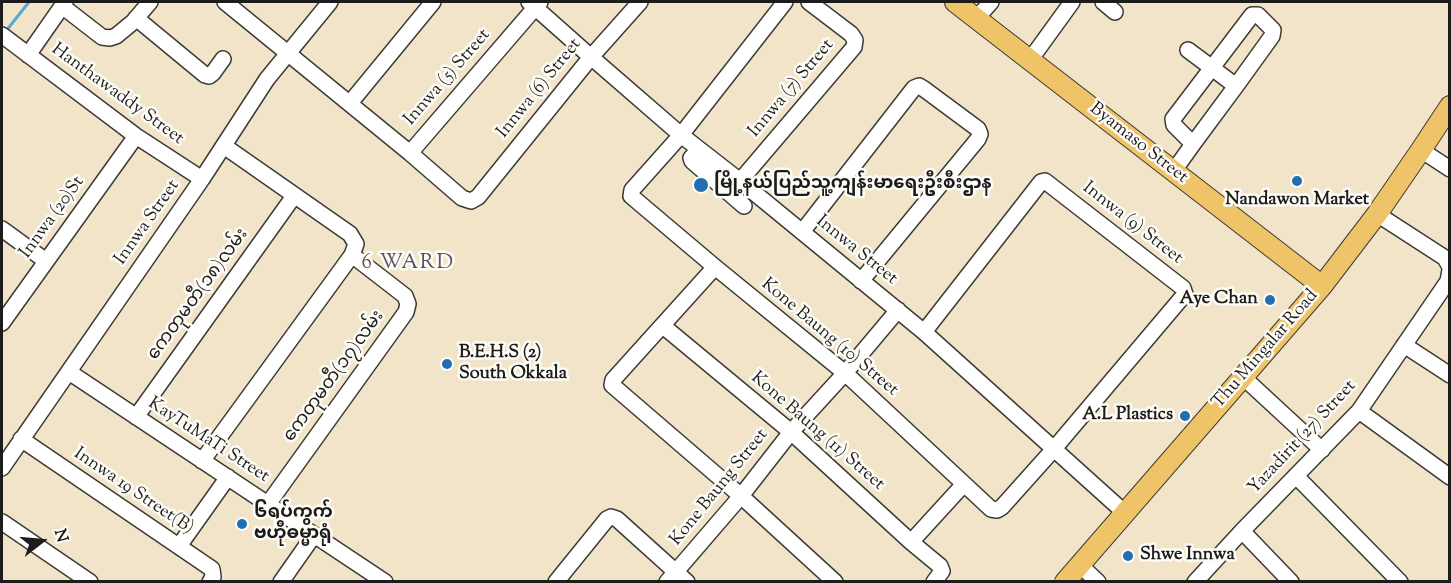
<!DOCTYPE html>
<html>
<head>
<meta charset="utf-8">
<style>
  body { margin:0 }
  #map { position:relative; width:1451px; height:583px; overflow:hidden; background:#f1e4c8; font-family:"Sorts Mill Goudy",serif }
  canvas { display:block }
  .frame { position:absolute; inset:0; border:3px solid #1c1c1c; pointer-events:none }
  .north { position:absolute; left:12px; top:511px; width:60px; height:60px; -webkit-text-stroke:4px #fdfcf7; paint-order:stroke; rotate:74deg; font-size:16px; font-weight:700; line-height:24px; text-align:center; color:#1c1c1c }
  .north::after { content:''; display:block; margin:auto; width:21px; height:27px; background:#1c1c1c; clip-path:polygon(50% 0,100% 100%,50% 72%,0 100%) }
</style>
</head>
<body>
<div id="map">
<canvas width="1451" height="583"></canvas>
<div class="frame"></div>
<div class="north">N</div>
</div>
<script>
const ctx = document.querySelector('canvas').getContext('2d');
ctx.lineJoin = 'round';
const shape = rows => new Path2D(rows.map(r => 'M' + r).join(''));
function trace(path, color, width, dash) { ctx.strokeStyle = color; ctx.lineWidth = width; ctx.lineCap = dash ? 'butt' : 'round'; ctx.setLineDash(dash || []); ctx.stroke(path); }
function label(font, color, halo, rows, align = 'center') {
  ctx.font = font + ' "Sorts Mill Goudy","Noto Sans Myanmar",serif'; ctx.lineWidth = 5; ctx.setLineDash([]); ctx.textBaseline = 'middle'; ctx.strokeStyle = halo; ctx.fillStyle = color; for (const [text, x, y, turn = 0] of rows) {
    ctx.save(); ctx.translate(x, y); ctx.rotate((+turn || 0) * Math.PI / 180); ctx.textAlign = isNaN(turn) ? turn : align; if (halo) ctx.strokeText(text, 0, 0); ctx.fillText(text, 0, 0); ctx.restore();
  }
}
const stream = shape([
  [6,31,29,2]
]);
const minor = shape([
  [225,2,410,153,462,198,471,201,478,197,591,57,640,2],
  [529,2,591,57,681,135,740,181,924,332,1125,513],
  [785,2,681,135,632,190,631,196,715,267,845,373,991,509,997,510,1002,507,1053,450,1185,294,1183,288,1045,181,1041,182,924,332],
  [1103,2,1115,12],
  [62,6,102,37,110,38,116,36,133,22,150,2],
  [136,18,205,75,209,76,213,73,223,59],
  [976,19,991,2],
  [2,35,136,136,202,179],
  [1188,50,1236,86],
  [28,55,65,2],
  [1030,60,1072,2],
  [350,103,433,2],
  [224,146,350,234,356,244,352,255,405,296,408,304,406,312,268,504],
  [699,149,691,158,692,161,744,206],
  [1421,150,1450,169],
  [410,153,540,2],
  [1173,172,1193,144,1236,86,1272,36,1273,30,1258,15,1252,15,1173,119,1174,125,1193,144],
  [740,181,854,47,855,40,851,34,809,2],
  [1377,214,1445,258,1450,267],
  [2,229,46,261],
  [802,232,914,88,919,86,924,89,978,129,980,134,978,139,861,281],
  [715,267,613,380,612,385,741,496,835,582],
  [2,323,136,136],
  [663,326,791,432,911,542,940,566,942,571,934,582],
  [1404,345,1450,375],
  [69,372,385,582],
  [1243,377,1322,450],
  [1359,411,1450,477],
  [136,417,294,196],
  [21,439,212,569,213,577,210,582],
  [202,461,352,255],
  [2,468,202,179,267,79,330,2],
  [1296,476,1400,582],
  [2,522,90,582],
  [1242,531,1291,582],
  [911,542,964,484],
  [179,546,228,477],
  [1080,565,1098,582],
  [281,582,314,535],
  [556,582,607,519,611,517,617,519,687,582],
  [667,582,741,496,791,432,845,373,898,310],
  [1195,582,1242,531,1359,411,1448,281,1450,270]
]);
const major = shape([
  [955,2,1322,286],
  [1065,582,1322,286,1377,214,1421,150,1450,106]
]);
const markers = [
  [1297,181,6,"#1f6fb2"],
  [701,185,8,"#1f6fb2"],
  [1270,300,6,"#1f6fb2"],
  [447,364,6,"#1f6fb2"],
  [1185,416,6,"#1f6fb2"],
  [242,524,6,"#1f6fb2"],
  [1128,556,6,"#1f6fb2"]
];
const streetNames = [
  ["Innwa (5) Street",448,78,-49],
  ["Innwa (6) Street",540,89,-51],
  ["Innwa (7) Street",792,89,-50],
  ["Hanthawaddy Street",117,95,36],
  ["Byamaso Street",1138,144,38],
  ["Innwa (20)St",53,218,-54],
  ["Innwa Street",148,223,-55],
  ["Innwa (9) Street",1132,224,38],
  ["Innwa Street",856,251,39],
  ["ကေတုမတီ(၁၈)လမ်း",199,295,-54],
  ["Kone Baung (10) Street",829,338,40],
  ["Thu Mingalar Road",1266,350,-49],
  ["ကေတုမတီ(၁၇)လမ်း",335,377,-54],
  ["Kone Baung (11) Street",817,432,41],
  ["Yazadirit (27) Street",1303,438,-47],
  ["KayTuMaTi Street",208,441,33],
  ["Kone Baung Street",720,488,-51],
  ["Innwa 19 Street(B)",133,492,34]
];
const poiNames = [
  ["မြို့နယ်ပြည်သူ့ကျန်းမာရေးဦးစီးဌာန",714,185],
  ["Nandawon Market",1297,201,"center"],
  ["Aye Chan",1258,300,"right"],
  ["B.E.H.S (2)",459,354],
  ["South Okkala",459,375],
  ["A.L Plastics",1173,416,"right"],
  ["၆ရပ်ကွက်",254,514],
  ["ဗဟိုဓမ္မာရုံ",254,535],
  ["Shwe Innwa",1140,556]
];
const quarterNames = [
  ["6 WARD",408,264]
];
trace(stream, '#58aad3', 3);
trace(minor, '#3c3a36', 18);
trace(major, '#3c3a36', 22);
trace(minor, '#fff', 15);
trace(major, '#efc469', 20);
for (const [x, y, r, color] of markers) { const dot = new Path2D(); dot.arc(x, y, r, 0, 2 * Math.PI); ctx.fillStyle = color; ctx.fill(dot); trace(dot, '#fdfcf7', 2); }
label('18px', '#1c1c1c', '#fdfcf7', streetNames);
label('bold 18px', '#1c1c1c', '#fdfcf7', poiNames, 'left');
ctx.letterSpacing = '1.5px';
label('21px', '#5b515f', '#fdfcf7', quarterNames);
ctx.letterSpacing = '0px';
</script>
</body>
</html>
